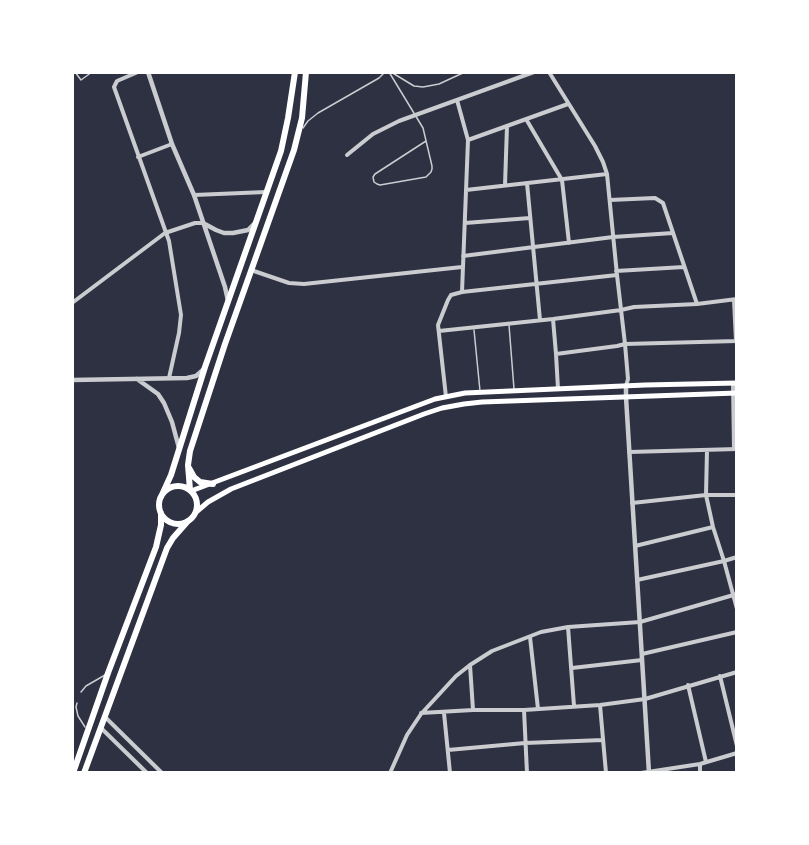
<!DOCTYPE html>
<html>
<head>
<meta charset="utf-8">
<style>
  body { margin:0 }
  #map { position:relative; width:809px; height:845px; overflow:hidden; background:#2d3142; font-family:Quicksand,sans-serif }
  canvas { display:block }
  .frame { position:absolute; inset:0; border:74px solid #fff; pointer-events:none }
</style>
</head>
<body>
<div id="map">
<canvas width="809" height="845"></canvas>
<div class="frame"></div>
</div>
<script>
const ctx = document.querySelector('canvas').getContext('2d');
ctx.lineJoin = 'round';
const shape = rows => new Path2D(rows.map(r => 'M' + r).join(''));
function trace(path, color, width, dash) { ctx.strokeStyle = color; ctx.lineWidth = width; ctx.lineCap = dash ? 'butt' : 'round'; ctx.setLineDash(dash || []); ctx.stroke(path); }
const service = shape([
  [75,72,81,80,92,72],
  [389,72,423,128,432,166,432,169,431,172,426,177,380,185,377,184,374,182,373,177,375,174,426,141],
  [391,72,414,86,423,87,439,84,465,72],
  [303,128,308,121,318,113,379,78,385,72],
  [509,325,514,389],
  [474,330,480,391],
  [81,692,86,686,105,675],
  [77,703,76,707,78,716,85,727]
]);
const minor = shape([
  [138,72,117,81,114,87,169,241,181,315,179,333,169,378],
  [549,72,595,146,603,162,607,174,617,275,625,344,628,379,626,386],
  [457,100,468,140,462,292],
  [526,119,562,180,569,243],
  [468,140,568,104],
  [347,155,373,134,399,121,534,72],
  [138,157,172,144],
  [527,183,540,320],
  [505,185,507,126],
  [466,190,607,174],
  [194,195,266,192],
  [610,200,655,198,663,203,697,304],
  [465,223,530,218],
  [463,256,613,237,673,233],
  [251,270,289,283,304,284,462,267],
  [616,271,684,267],
  [734,300,736,341],
  [72,303,165,233,195,223,203,223],
  [553,319,556,354,617,346,625,344,737,341],
  [439,331,553,319,621,310,634,307,697,304,737,299],
  [556,354,558,389],
  [733,384,734,449],
  [446,397,438,325,448,300,451,295,462,292,617,275],
  [707,450,706,495,713,527,724,561,737,609],
  [629,452,737,449],
  [632,503,706,495,737,495],
  [635,546,713,527],
  [637,580,724,561,737,557],
  [568,627,574,706],
  [530,637,538,709],
  [642,654,737,632],
  [470,665,473,710],
  [572,668,642,660],
  [720,676,737,746],
  [688,685,706,762],
  [600,705,606,773],
  [524,710,527,773],
  [421,713,473,710,524,710,600,705,645,699,737,672],
  [444,713,450,773],
  [105,717,162,773],
  [101,728,147,773],
  [448,750,525,743,603,740],
  [700,764,700,773],
  [390,773,407,735,421,714,456,676,470,665,492,651,541,632,568,627,640,622,737,594],
  [641,773,700,764,737,753]
]);
const tertiary = shape([
  [148,72,172,144,194,195,225,287,228,301],
  [203,223,216,230,224,233,233,233,248,230,255,223],
  [137,379,158,394,164,403,172,422,179,448],
  [72,380,187,378,196,376,204,369],
  [626,386,626,397,649,773]
]);
const secondary = shape([
  [191,491,435,399,465,393,645,385,737,383],
  [195,513,208,502,231,489,424,414,442,408,464,404,482,402,737,393]
]);
const primary = shape([
  [189,468,194,477,200,482,213,484],
  '159 505a19 19 0 1 1 38 0a19 19 0 1 1-38 0Z',
  [190,490,188,465,190,451,225,344,294,150,302,118,306,72],
  [161,497,171,475,205,367,281,151,288,118,295,72],
  [73,773,108,673,156,547,161,525,161,513],
  [84,773,167,548,173,538,188,521]
]);
trace(service, '#caccd0', 1.5);
trace(minor, '#caccd0', 4);
trace(tertiary, '#caccd0', 4.5);
trace(secondary, '#fff', 5);
trace(primary, '#fff', 6);
</script>
</body>
</html>
